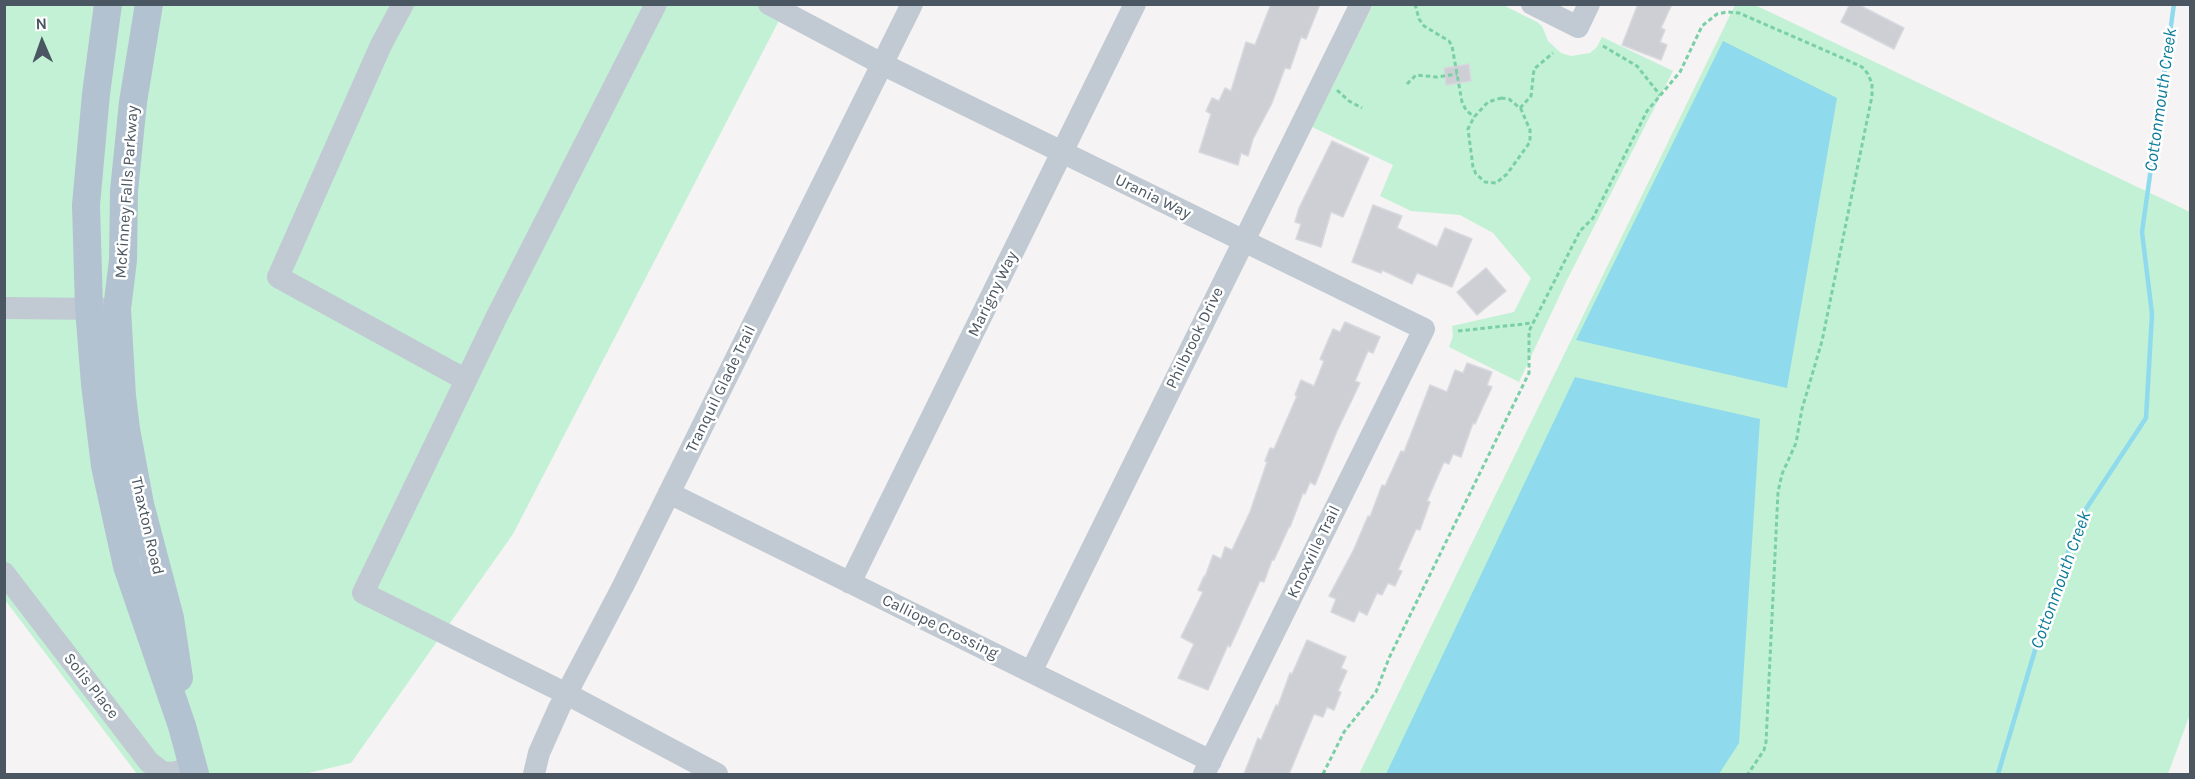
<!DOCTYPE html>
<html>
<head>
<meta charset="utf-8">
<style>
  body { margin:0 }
  #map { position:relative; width:2195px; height:779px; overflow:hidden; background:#f5f3f3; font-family:Karla,sans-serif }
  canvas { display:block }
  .frame { position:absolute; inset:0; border:6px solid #4a5661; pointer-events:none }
  .north { position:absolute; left:12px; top:12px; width:60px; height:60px; -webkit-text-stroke:4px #fff; paint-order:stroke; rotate:358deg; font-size:16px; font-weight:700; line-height:24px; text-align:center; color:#4a5661 }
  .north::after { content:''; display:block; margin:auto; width:21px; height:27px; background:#4a5661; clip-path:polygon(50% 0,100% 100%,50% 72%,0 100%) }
</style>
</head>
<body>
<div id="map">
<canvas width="2195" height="779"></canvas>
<div class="frame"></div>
<div class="north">N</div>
</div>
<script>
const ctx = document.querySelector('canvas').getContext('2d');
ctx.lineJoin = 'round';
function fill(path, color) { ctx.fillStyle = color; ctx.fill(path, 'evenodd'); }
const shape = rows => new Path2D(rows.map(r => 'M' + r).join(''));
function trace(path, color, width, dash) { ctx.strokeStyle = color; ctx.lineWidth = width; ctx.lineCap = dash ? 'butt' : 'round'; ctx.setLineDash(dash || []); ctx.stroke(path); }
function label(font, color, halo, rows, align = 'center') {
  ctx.font = font + ' Karla,sans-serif'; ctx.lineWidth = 5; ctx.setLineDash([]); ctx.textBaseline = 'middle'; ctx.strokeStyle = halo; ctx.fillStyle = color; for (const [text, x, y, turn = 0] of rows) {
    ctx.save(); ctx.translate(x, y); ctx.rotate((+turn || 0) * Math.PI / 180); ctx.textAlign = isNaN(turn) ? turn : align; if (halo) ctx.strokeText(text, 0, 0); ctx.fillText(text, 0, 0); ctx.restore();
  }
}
const green = shape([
  [5,5,787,5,513,534,351,763,304,774,137,774,5,600],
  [1373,5,1503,5,1537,22,1542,26,1548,41,1561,53,1571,56,1590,53,1597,47,1602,37,1673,71,1566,282,1519,382,1449,347,1453,336,1452,326,1514,312,1531,278,1493,233,1460,215,1411,211,1380,196,1393,165,1312,127],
  [1735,5,1755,5,2190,212,2190,714,2168,774,1359,774]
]);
const water = shape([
  [1723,41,1837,98,1787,388,1576,340],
  [1575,377,1760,419,1739,743,1719,774,1386,774]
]);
const stream = shape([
  [1998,774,2044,620,2080,518,2146,418,2152,314,2142,232,2174,4]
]);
const building = shape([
  [1271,4,1320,4,1306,39,1301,37,1290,69,1285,68,1272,103,1253,139,1248,156,1241,153,1238,165,1199,152,1211,114,1206,111,1212,98,1219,101,1225,88,1231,91,1246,42,1255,45,1271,4],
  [1638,4,1672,4,1661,28,1665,30,1660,42,1667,45,1661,60,1622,45,1638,4],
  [1850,4,1857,4,1904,28,1894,49,1841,22,1850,4],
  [1469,64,1471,81,1446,85,1444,68,1469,64],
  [1332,141,1369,158,1343,217,1331,212,1321,247,1296,239,1301,224,1295,222,1299,208,1332,141],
  [1373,205,1402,216,1397,228,1437,247,1445,228,1472,239,1452,287,1417,273,1412,284,1382,270,1381,273,1352,262,1373,205],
  [1486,268,1506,291,1477,315,1457,292,1486,268],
  [1345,322,1380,337,1373,353,1368,351,1355,381,1360,383,1337,431,1315,485,1310,482,1305,494,1303,493,1290,527,1289,527,1274,560,1272,560,1264,582,1260,581,1230,647,1228,645,1208,690,1178,678,1194,644,1181,637,1203,592,1198,590,1204,576,1205,577,1213,555,1221,559,1225,547,1232,550,1250,512,1267,462,1265,461,1270,448,1274,449,1297,396,1295,395,1301,380,1314,386,1324,361,1320,359,1333,329,1340,332,1345,322],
  [1467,363,1492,372,1487,385,1492,387,1475,424,1473,423,1461,457,1453,454,1449,464,1444,462,1427,501,1430,502,1420,530,1416,529,1398,570,1402,571,1395,586,1388,583,1382,595,1377,593,1367,615,1359,611,1354,622,1331,612,1336,599,1329,596,1354,549,1368,516,1370,517,1382,485,1385,486,1401,451,1404,452,1430,385,1447,392,1455,370,1463,373,1467,363],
  [1307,640,1346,657,1341,668,1347,671,1338,691,1341,692,1334,710,1327,707,1323,717,1314,714,1289,774,1244,774,1258,738,1261,740,1276,705,1278,706,1290,673,1292,674,1307,640]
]);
const path = shape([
  [1415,4,1419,19,1424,26,1449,41,1452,46,1462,102,1466,110,1474,117],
  [1603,46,1637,66,1660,95],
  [1407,84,1416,75,1437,77,1457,74],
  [1337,90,1349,101,1362,108],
  [1501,98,1509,99,1521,109,1530,130,1530,142,1507,174,1496,183,1485,182,1476,174,1473,167,1468,129,1474,117,1488,102,1501,98],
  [1520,108,1531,96,1534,69,1553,53],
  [1458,331,1533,323],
  [1323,774,1344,732,1376,692,1389,658,1529,373,1529,331,1580,231,1593,218,1647,111,1680,72,1702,26,1717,14,1727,12,1739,13,1847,60,1862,67,1868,74,1872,84,1872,96,1822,341,1802,409,1796,443,1782,474,1778,492,1766,742,1764,750,1748,774]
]);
const minor = shape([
  [403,4,381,45,278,277,466,380],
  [656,4,497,316,363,593,567,694,717,774],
  [769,4,882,64,1424,329,1204,774],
  [1532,4,1578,27,1589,4],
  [4,308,105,309],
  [669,493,1211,761],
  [4,573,149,762,162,772,172,773,193,768],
  [850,583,1135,4],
  [1031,672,1361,4],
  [534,774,539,753,559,708,623,586,912,4]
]);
const major = shape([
  [108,4,96,94,86,205,89,308,95,384,105,466,127,566,182,726,195,774],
  [149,4,133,102,124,191,123,260,117,309,122,396,126,429,140,504,170,618,179,678]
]);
const streetNames = [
  ["McKinney Falls Parkway",127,192,-86],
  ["Urania Way",1153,197,26],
  ["Marigny Way",993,294,-64],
  ["Philbrook Drive",1195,338,-64],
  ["Tranquil Glade Trail",721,389,-64],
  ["Thaxton Road",147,526,77],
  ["Knoxville Trail",1314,552,-64],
  ["Calliope Crossing",940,627,26],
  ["Solis Place",91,686,52]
];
const waterNames = [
  ["Cottonmouth Creek",2161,100,-82],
  ["Cottonmouth Creek",2061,580,-70]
];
fill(green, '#c3f1d5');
fill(water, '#90daee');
trace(stream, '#90daee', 4.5);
fill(building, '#cdcfd5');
trace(building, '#d7d9de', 1.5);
trace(path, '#7ad0a6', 3, [4.5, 3]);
trace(minor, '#c1cad2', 22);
trace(major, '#b3c2d1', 28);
label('16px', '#4a5661', '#fff', streetNames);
label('italic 18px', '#0c7c9b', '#fff', waterNames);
</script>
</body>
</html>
